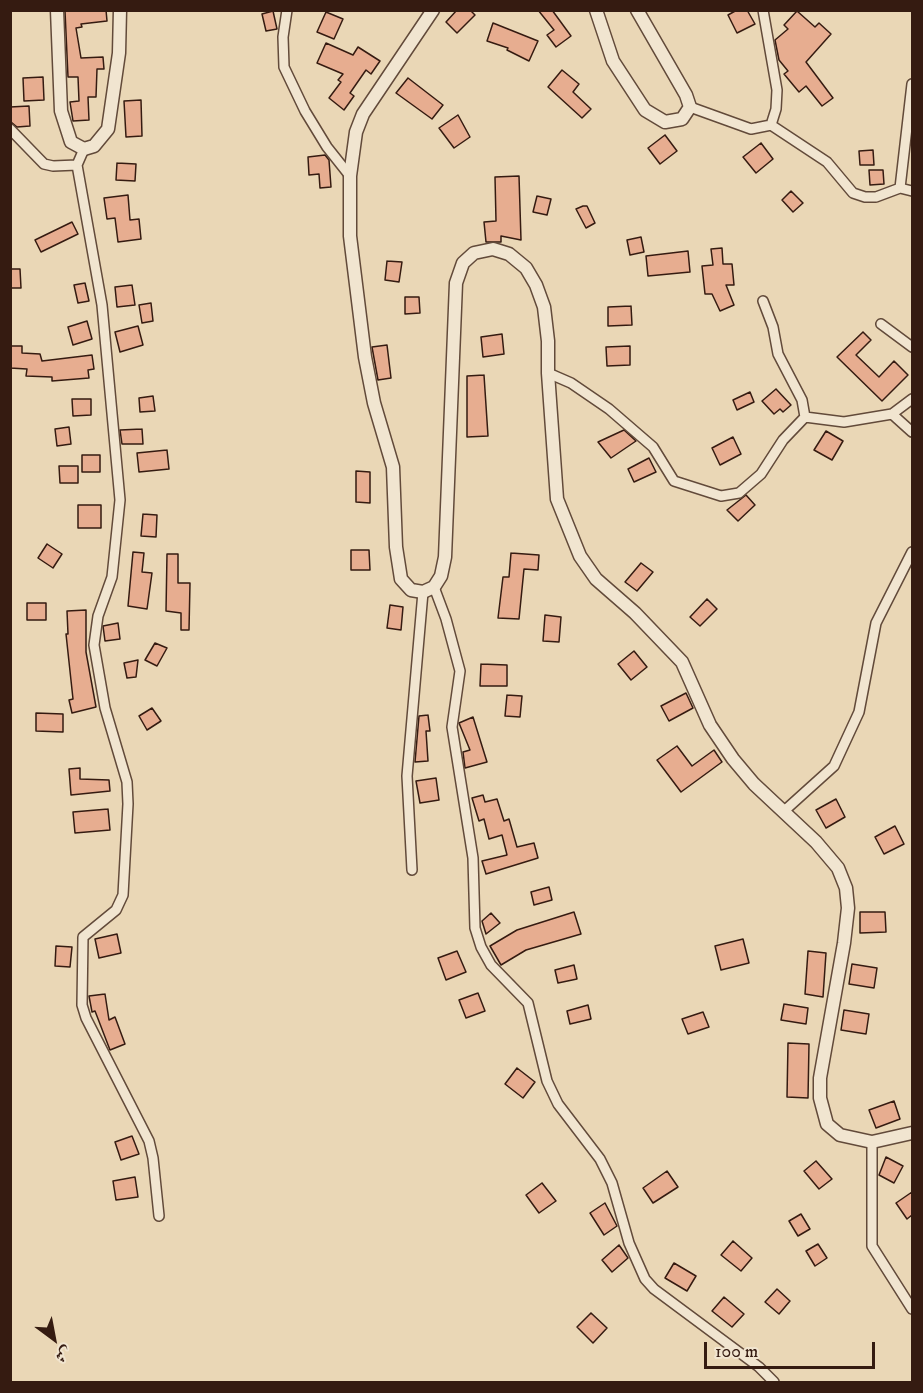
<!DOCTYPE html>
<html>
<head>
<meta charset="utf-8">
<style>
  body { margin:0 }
  #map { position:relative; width:923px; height:1393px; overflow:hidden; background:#ead7b6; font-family:"IM FELL DW Pica",Amiri,serif }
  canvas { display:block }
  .frame { position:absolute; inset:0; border:12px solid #351b11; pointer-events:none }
  .north { position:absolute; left:24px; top:1309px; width:60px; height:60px; -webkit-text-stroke:4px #f1e5d0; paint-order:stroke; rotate:148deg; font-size:16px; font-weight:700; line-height:24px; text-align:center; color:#351b11 }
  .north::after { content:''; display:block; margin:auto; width:21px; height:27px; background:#351b11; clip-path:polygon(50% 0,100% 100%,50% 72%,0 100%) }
  .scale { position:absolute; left:704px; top:1342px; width:171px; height:27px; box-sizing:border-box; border:3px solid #351b11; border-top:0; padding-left:8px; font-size:18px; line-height:21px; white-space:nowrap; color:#351b11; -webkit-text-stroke:4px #f1e5d0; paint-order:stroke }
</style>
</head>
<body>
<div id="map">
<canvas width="923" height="1393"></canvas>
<div class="frame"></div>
<div class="north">ش</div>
<div class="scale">100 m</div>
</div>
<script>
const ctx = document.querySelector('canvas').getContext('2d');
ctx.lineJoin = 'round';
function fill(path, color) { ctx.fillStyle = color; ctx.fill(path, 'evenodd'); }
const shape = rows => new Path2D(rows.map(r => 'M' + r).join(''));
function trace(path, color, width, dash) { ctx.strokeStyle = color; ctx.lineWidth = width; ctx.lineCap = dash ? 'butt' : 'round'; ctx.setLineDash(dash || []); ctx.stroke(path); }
const building = shape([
  [106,10,107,21,81,24,82,27,76,28,81,58,103,57,104,69,97,69,96,97,88,97,89,120,73,121,70,102,79,101,78,77,68,77,65,11,106,10],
  [457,10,470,10,475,15,457,33,446,22,457,10],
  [538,10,552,10,571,36,556,47,547,35,554,30,538,10],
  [737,10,747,10,755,24,737,33,728,15,737,10],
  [273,11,277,29,266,31,262,14,273,11],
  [797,11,815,27,819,23,831,34,806,62,833,98,822,106,806,86,799,92,784,74,788,71,779,60,775,40,788,29,784,25,797,11],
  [326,12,343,19,334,39,317,32,326,12],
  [493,23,538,41,529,61,507,50,508,48,487,41,493,23],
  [326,43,353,55,358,47,380,61,371,74,366,70,350,93,354,96,344,110,329,98,341,82,338,80,343,74,317,63,326,43],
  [562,70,579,84,573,92,591,109,582,118,548,87,562,70],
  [43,77,44,100,24,101,23,78,43,77],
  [408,78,443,105,432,119,396,93,408,78],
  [141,100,142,136,126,137,124,101,141,100],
  [29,106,30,126,17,127,11,122,10,107,29,106],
  [458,115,470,137,454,148,439,128,458,115],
  [665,135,677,151,660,164,648,148,665,135],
  [761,143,773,159,756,173,743,157,761,143],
  [873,150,874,165,860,165,859,151,873,150],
  [325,155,329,160,331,187,320,188,319,174,309,175,308,157,325,155],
  [117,163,136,164,135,181,116,180,117,163],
  [869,170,883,170,884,184,870,185,869,170],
  [519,176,521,240,501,236,501,242,486,242,484,222,496,221,495,177,519,176],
  [791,191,803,203,793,212,782,200,791,191],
  [128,195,130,220,139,219,141,239,118,242,115,218,107,219,104,198,128,195],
  [537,196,551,199,547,215,533,212,537,196],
  [583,206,587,206,595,223,586,228,576,209,583,206],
  [72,222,78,234,41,252,35,240,72,222],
  [641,237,644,252,630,255,627,240,641,237],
  [722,248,723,264,732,264,734,285,726,285,734,305,720,311,712,294,705,294,702,266,713,265,711,249,722,248],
  [688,251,690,272,648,276,646,256,688,251],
  [387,261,402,262,399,282,385,280,387,261],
  [10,269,20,269,21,288,10,288,10,269],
  [85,283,89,301,78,303,74,285,85,283],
  [132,285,135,305,117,307,115,287,132,285],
  [405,297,419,297,420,313,405,314,405,297],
  [151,303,153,321,142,323,139,305,151,303],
  [631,306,632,325,608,326,608,307,631,306],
  [87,321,92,339,73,345,68,327,87,321],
  [138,326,143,345,120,352,115,332,138,326],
  [863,332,871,340,856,355,879,377,894,361,908,375,882,401,837,357,863,332],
  [502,334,504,354,483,357,481,337,502,334],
  [387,345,391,378,378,380,372,347,387,345],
  [10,346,22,346,22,353,40,354,42,361,92,355,94,369,88,370,89,378,52,381,52,377,26,376,27,369,10,368,10,346],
  [630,346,630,365,607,366,606,347,630,346],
  [484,375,488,436,467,437,467,376,484,375],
  [776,389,791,405,783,412,780,409,774,414,762,401,776,389],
  [750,392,754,402,737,410,733,400,750,392],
  [153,396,155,411,140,412,139,398,153,396],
  [72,399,91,399,91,415,73,416,72,399],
  [69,427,71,444,57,446,55,429,69,427],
  [142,429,143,444,122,444,120,430,142,429],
  [624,430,636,441,611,458,598,442,624,430],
  [826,431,843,441,832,460,814,450,826,431],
  [733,437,741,454,720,465,712,448,733,437],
  [167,450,169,469,139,472,137,453,167,450],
  [82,455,100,455,100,472,82,472,82,455],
  [649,458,656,472,634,482,628,469,649,458],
  [59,466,78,466,78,483,60,483,59,466],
  [356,471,370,472,370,503,356,502,356,471],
  [746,495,755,505,738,521,727,510,746,495],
  [78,505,101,505,101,528,78,528,78,505],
  [143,514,157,515,156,537,141,536,143,514],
  [47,544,62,554,53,568,38,558,47,544],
  [351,550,369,550,370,570,351,570,351,550],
  [133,552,144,553,142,572,152,573,147,609,128,606,133,552],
  [511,553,539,555,538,570,524,569,519,619,498,618,503,577,509,577,511,553],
  [167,554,178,554,178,583,190,583,189,630,181,630,181,613,166,611,167,554],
  [641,563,653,572,637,591,625,582,641,563],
  [707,599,717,609,700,626,690,617,707,599],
  [27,603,46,603,46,620,27,620,27,603],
  [390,605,403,607,401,630,387,628,390,605],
  [86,610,86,652,96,707,72,713,69,700,73,699,66,634,68,634,67,611,86,610],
  [545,615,561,617,559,642,543,641,545,615],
  [118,623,120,639,105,641,103,626,118,623],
  [155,643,167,648,157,666,145,660,155,643],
  [634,651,647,667,631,680,618,664,634,651],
  [138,660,136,677,127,678,124,663,138,660],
  [481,664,507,665,507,686,480,686,481,664],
  [686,693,693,708,669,721,661,706,686,693],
  [507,695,522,696,520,717,505,716,507,695],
  [152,708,161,721,147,730,139,716,152,708],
  [36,713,63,714,63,732,36,731,36,713],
  [428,715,430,731,426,731,428,761,415,762,419,716,428,715],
  [473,717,487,762,465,768,463,752,470,750,459,723,473,717],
  [677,746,692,766,714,750,722,762,681,792,657,760,677,746],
  [80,768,80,779,109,780,110,791,71,795,69,769,80,768],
  [436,778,439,800,420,803,416,781,436,778],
  [483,795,485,802,497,799,504,821,509,819,517,847,534,843,538,858,486,874,482,861,507,855,502,835,489,839,484,819,479,821,472,798,483,795],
  [836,799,845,817,826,828,816,810,836,799],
  [108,809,110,830,75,833,73,812,108,809],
  [895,826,904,844,884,854,875,837,895,826],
  [549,887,552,900,534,905,531,892,549,887],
  [574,912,581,934,526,950,501,965,490,946,517,930,574,912],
  [860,912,885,912,886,932,860,933,860,912],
  [491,913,500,923,486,934,482,921,491,913],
  [117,934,121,953,99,958,95,939,117,934],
  [743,939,749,963,721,970,715,946,743,939],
  [56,946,72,947,70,967,55,966,56,946],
  [457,951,466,972,446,980,438,958,457,951],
  [808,951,826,953,823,997,805,994,808,951],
  [852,964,877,968,874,988,849,984,852,964],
  [574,965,577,979,558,983,555,970,574,965],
  [478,993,485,1011,466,1018,459,1000,478,993],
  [105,994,109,1020,115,1017,125,1044,110,1050,95,1011,92,1012,89,996,105,994],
  [784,1004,808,1008,806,1024,781,1020,784,1004],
  [588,1005,591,1019,570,1024,567,1011,588,1005],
  [844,1010,869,1014,866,1034,841,1030,844,1010],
  [703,1012,709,1027,688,1034,682,1019,703,1012],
  [788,1043,809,1044,808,1098,787,1097,788,1043],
  [517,1068,535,1082,523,1098,505,1084,517,1068],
  [894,1101,900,1119,876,1128,869,1110,894,1101],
  [132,1136,139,1154,121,1160,115,1142,132,1136],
  [886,1157,903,1166,894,1183,879,1175,886,1157],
  [816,1161,832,1179,819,1189,804,1171,816,1161],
  [667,1171,678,1187,653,1203,643,1188,667,1171],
  [135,1177,138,1197,116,1200,113,1181,135,1177],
  [542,1183,556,1201,539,1213,526,1195,542,1183],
  [912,1192,912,1215,907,1219,896,1203,912,1192],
  [605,1203,617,1226,604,1235,590,1213,605,1203],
  [801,1214,810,1229,798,1236,789,1221,801,1214],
  [733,1241,752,1258,741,1271,721,1255,733,1241],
  [818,1244,827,1258,815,1266,806,1251,818,1244],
  [619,1245,628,1258,612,1272,602,1260,619,1245],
  [674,1263,696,1276,687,1291,665,1278,674,1263],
  [777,1289,790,1301,779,1314,765,1302,777,1289],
  [724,1297,744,1314,732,1327,712,1311,724,1297],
  [591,1313,607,1328,593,1343,577,1327,591,1313]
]);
const minor = shape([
  [287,10,283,37,284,67,305,111,327,147,350,176],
  [690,107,751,129,771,125,776,109,777,90,763,10],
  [771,125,827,162,853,193,865,197,876,197,900,188,912,191],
  [10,129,44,164,53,166,77,165],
  [84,149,77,165,102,305,120,500,112,577,98,616,94,645,105,708,127,782,128,804,123,895,116,910,83,937,82,1005,86,1018,149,1141,153,1158,159,1216],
  [900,188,912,84],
  [881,324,912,347],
  [548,373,571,383,609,409,653,447,674,481,721,496,739,493,761,474,783,440,805,417,802,400,778,354,773,327,763,301],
  [892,414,912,432],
  [805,417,844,422,892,414,912,399],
  [434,587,446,619,460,671,452,727,473,858,475,928,481,947,491,965,528,1003,547,1081,558,1104,600,1159,612,1183,629,1243,645,1279,654,1289,759,1367,774,1382],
  [783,812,834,766,859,712,876,623,912,552],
  [412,870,407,776,423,592],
  [872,1142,872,1246,912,1309]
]);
const tertiary = shape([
  [57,10,61,111,71,142,84,149,94,146,108,129,119,53,120,10],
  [433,10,363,114,356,132,350,176,350,236,365,357,374,403,393,467,396,547,401,579,411,590,423,592,434,587,441,576,445,557,456,283,463,263,474,253,493,249,509,254,526,268,536,285,544,307,548,341,548,373,557,499,580,556,596,579,635,613,682,662,710,725,733,759,754,784,816,842,838,868,846,888,848,908,844,943,820,1078,820,1098,827,1124,840,1135,872,1142,912,1133],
  [596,10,613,61,645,110,665,122,682,119,690,107,686,95,637,10]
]);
fill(building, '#e7ad90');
trace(building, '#351b11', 1.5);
trace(minor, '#624a3a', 12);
trace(tertiary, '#624a3a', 15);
trace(minor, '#f1e5d0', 9);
trace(tertiary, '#f1e5d0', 12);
</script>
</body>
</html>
